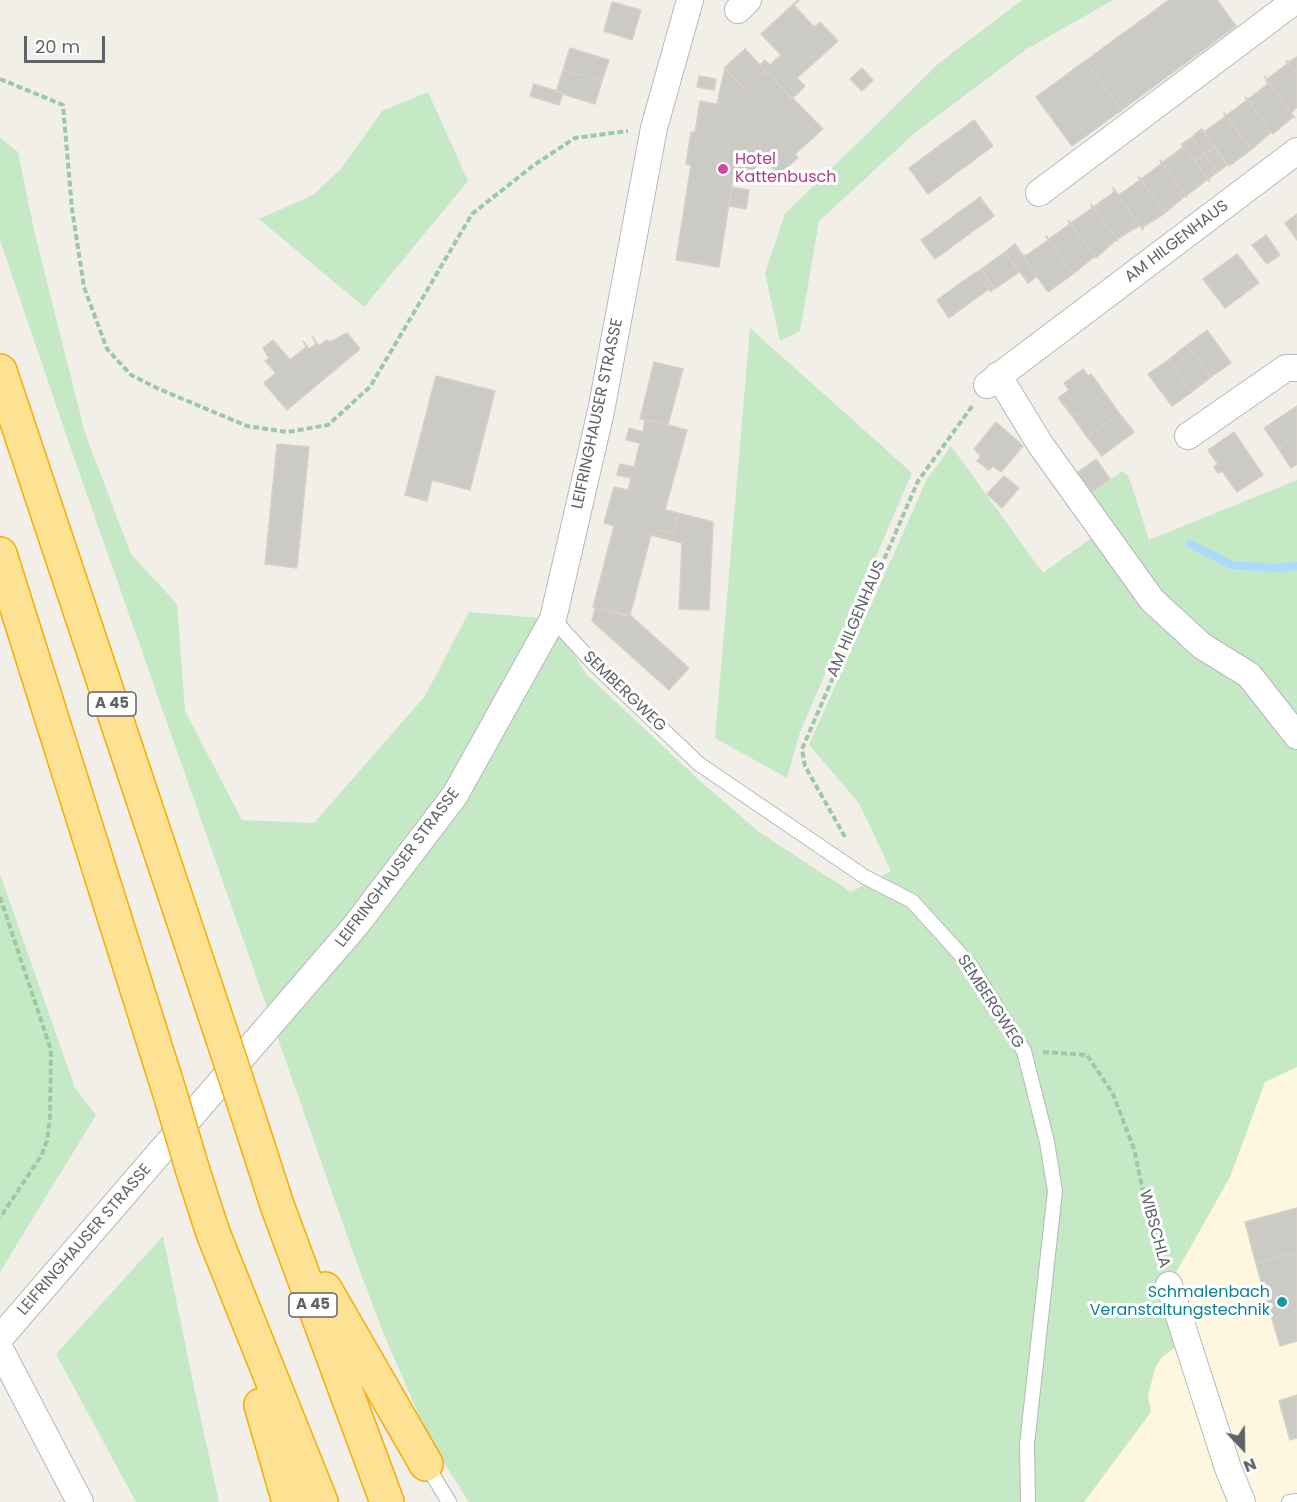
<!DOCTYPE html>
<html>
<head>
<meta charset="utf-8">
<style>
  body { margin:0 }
  #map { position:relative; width:1297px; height:1502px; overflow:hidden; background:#f1efe8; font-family:Poppins,sans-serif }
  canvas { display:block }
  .north { position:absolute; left:1213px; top:1418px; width:60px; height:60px; -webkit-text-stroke:4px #fff; paint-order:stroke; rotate:158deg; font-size:16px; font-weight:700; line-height:24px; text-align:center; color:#5f6368 }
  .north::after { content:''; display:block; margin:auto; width:21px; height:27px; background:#5f6368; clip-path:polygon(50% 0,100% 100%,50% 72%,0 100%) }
  .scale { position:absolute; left:24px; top:36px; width:81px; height:27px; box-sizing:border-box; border:3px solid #5f6368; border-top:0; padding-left:8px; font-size:18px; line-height:21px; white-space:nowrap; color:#5f6368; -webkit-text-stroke:4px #fff; paint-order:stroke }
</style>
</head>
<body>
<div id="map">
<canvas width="1297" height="1502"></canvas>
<div class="north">N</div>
<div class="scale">20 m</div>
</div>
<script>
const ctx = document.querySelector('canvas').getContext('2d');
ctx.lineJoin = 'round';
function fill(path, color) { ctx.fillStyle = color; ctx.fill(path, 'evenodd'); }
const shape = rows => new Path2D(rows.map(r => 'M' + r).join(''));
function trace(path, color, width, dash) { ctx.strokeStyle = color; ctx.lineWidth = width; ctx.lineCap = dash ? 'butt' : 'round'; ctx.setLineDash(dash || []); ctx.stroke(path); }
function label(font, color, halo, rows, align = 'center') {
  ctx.font = font + ' Poppins,sans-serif'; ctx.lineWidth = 6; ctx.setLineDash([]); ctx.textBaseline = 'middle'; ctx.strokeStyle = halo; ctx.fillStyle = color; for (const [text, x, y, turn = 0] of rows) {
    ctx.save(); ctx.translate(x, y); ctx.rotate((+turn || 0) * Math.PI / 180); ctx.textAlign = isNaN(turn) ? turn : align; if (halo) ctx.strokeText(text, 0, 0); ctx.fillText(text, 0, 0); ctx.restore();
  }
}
const commercial = shape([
  [1297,1067,1297,1502,1084,1502,1151,1412,1148,1396,1155,1368,1162,1357,1179,1344,1169,1285,1230,1177,1265,1082]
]);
const green = shape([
  [1022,0,1113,0,1025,50,916,132,819,221,800,331,780,341,765,273,785,214,938,64],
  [428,92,468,181,364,307,259,219,313,195,340,170,382,111],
  [0,138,18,152,34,230,85,433,131,554,177,604,185,711,242,820,314,823,425,696,469,612,553,619,586,674,699,780,759,832,851,892,891,871,859,803,809,745,927,479,951,446,1043,573,1097,534,1086,497,1122,471,1129,477,1149,540,1297,480,1297,1067,1265,1082,1230,1177,1169,1285,1179,1344,1162,1357,1155,1368,1148,1396,1151,1412,1084,1502,469,1502,430,1441,383,1332,355,1258,72,452,0,240],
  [750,328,912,473,800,732,787,778,715,738],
  [0,874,75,1088,96,1115,0,1272],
  [163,1236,195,1392,219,1502,136,1502,56,1354]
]);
const stream = shape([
  [1190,544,1232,565,1277,568,1297,566]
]);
const building = shape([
  [798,0,800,0,794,5,814,27,820,22,838,41,797,78,805,86,792,99,760,65,765,60,770,65,781,55,761,34,798,0],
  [1169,0,1217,0,1236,26,1122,110,1085,61,1169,0],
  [612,2,641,10,632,40,604,31,612,2],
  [570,48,609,60,602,81,563,70,570,48],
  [745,49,765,70,744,89,725,67,745,49],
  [1297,57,1297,75,1286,60,1289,62,1297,57],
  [1286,60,1297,75,1297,107,1291,113,1264,76,1267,79,1287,64,1286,60],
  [1085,61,1122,110,1072,146,1036,97,1085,61],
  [725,68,744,89,765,70,823,129,795,154,798,158,778,174,758,151,755,175,734,172,719,267,676,260,691,165,686,164,691,132,695,132,700,101,717,104,725,68],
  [862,68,873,80,862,91,850,79,862,68],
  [563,70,602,81,595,104,556,92,563,70],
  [699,76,716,79,714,90,697,87,699,76],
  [1266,81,1267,81,1295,118,1293,117,1273,134,1245,97,1248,99,1268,84,1266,81],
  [534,84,563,93,559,105,530,96,534,84],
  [1245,97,1273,134,1271,132,1251,150,1224,113,1227,115,1247,100,1245,97],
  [1224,113,1251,150,1229,166,1201,129,1205,131,1225,117,1224,113],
  [974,120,993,146,928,194,909,168,974,120],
  [1201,129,1214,147,1205,154,1192,137,1201,129],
  [1192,137,1205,154,1195,162,1182,144,1192,137],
  [1181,144,1210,181,1207,180,1187,195,1187,197,1160,160,1163,162,1183,147,1181,144],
  [1214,147,1227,165,1218,172,1205,154,1214,147],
  [1205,154,1218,172,1208,179,1195,162,1205,154],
  [1160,160,1187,197,1185,196,1165,213,1138,176,1141,179,1161,164,1160,160],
  [1138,176,1165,213,1143,227,1143,230,1116,192,1119,195,1140,180,1138,176],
  [732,187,749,190,746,209,729,206,732,187],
  [1113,188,1140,225,1117,239,1118,241,1091,204,1093,207,1114,192,1113,188],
  [980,197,994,216,935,259,921,240,980,197],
  [1091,204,1118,241,1116,240,1096,258,1068,220,1071,223,1092,208,1091,204],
  [1297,214,1297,240,1285,223,1297,214],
  [1068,220,1096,258,1094,257,1073,274,1046,236,1049,239,1070,224,1068,220],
  [1266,235,1280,255,1267,264,1252,245,1266,235],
  [1046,236,1073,274,1048,292,1022,255,1027,255,1048,240,1046,236],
  [1015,244,1037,276,1028,283,1005,252,1015,244],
  [1005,252,1019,272,995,289,981,269,1005,252],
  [1237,254,1259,283,1225,308,1203,279,1237,254],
  [981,269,994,288,991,292,977,273,981,269],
  [976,272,989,289,949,318,937,300,976,272],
  [1207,330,1231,363,1211,377,1187,345,1207,330],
  [347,333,360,349,287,410,264,383,276,373,265,361,269,358,263,348,273,340,290,360,306,347,303,341,309,349,316,344,312,336,319,346,326,340,330,342,347,333],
  [1187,345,1211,377,1192,392,1168,360,1187,345],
  [1168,360,1192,392,1172,406,1148,374,1168,360],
  [654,362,683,369,668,425,640,419,654,362],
  [1083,369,1088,376,1091,374,1105,393,1073,417,1058,398,1069,390,1064,383,1083,369],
  [436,376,495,391,470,490,432,480,427,501,405,495,436,376],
  [1105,393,1119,413,1087,437,1073,417,1105,393],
  [1297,406,1297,435,1278,448,1264,428,1297,406],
  [1119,413,1134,432,1102,456,1087,437,1119,413],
  [645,419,687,430,665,510,678,513,673,534,658,530,651,535,630,615,625,616,593,607,614,526,604,523,614,487,628,490,631,478,617,475,620,464,634,467,640,443,626,440,629,428,643,432,645,419],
  [996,422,1023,446,1001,472,993,466,989,470,977,461,981,456,974,449,996,422],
  [1234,432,1263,475,1237,492,1222,471,1218,473,1214,467,1218,464,1208,450,1234,432],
  [1297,435,1297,464,1291,468,1278,448,1297,435],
  [277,444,309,447,297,568,265,564,277,444],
  [1096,459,1110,479,1092,492,1077,473,1096,459],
  [1004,476,1019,488,1002,508,987,494,1004,476],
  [678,513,713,522,709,610,679,609,682,543,651,535,658,530,673,534,678,513],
  [595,608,630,615,689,668,669,690,592,621,595,608],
  [1297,1208,1297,1252,1256,1264,1245,1222,1297,1208],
  [1297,1252,1297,1341,1280,1346,1256,1264,1297,1252],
  [1297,1395,1297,1438,1290,1440,1279,1401,1297,1395]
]);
const path = shape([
  [0,79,63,105,72,209,84,287,107,349,131,375,159,389,247,426,287,432,328,425,370,387,472,214,534,165,575,138,628,131],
  [845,837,805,766,802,749,918,481,973,405],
  [0,897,51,1050,50,1116,47,1141,41,1156,0,1218],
  [1043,1052,1087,1055,1113,1094,1134,1149,1152,1233,1162,1261]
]);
const lane = shape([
  [553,619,595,665,699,764,865,877,912,901,970,965,1024,1051,1047,1142,1055,1191,1027,1444,1028,1502],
  [426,1464,449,1502],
  [1289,1502,1297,1501]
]);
const street = shape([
  [738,10,748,0],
  [1039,193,1296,0],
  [998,375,1040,444,1152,600,1202,646,1249,675,1297,736],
  [987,385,1297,151],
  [1188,436,1286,368,1297,368],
  [1169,1285,1228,1468,1242,1502],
  [0,1338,356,925,455,795,553,619,601,411,654,128,690,0],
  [0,1349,80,1502]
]);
const highway = shape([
  [0,371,223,1039],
  [0,554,171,1097],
  [245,1106,277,1205,387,1502],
  [192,1168,213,1233,321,1502],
  [325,1289,426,1464],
  [261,1405,289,1502]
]);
const highwayBridge = shape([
  [223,1039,245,1106],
  [171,1097,192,1168]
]);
const markers = [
  [723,169,6,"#d1479c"],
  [1282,1302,6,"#0f9aa8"]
];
const shields = [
  [112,704,48],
  [313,1305,48]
];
const shieldNames = [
  ["A 45",112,704],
  ["A 45",313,1305]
];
const hotelNames = [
  ["Hotel",735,160],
  ["Kattenbusch",735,178]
];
const streetNames = [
  ["AM HILGENHAUS",1177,242,-37],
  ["LEIFRINGHAUSER STRASSE",598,414,-78],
  ["AM HILGENHAUS",857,619,-67],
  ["SEMBERGWEG",624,692,44],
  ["LEIFRINGHAUSER STRASSE",398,868,-53],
  ["SEMBERGWEG",990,1002,57],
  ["WIBSCHLA",1154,1229,75],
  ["LEIFRINGHAUSER STRASSE",85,1240,-49]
];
const cultureNames = [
  ["Schmalenbach",1270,1293],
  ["Veranstaltungstechnik",1270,1311]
];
fill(commercial, '#fef7e0');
fill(green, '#c5e8c5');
trace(stream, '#aadaff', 8);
fill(building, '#cccac5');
trace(building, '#d6d1c6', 1.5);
trace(lane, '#b5b8bc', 16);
trace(street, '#b5b8bc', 28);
trace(highway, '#f9ab00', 36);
trace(path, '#9cc7a9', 4, [6, 3]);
trace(lane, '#fff', 14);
trace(street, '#fff', 26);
trace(highway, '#fde293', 33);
trace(highwayBridge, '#f9ab00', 36, []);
trace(highwayBridge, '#fde293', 33);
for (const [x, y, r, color] of markers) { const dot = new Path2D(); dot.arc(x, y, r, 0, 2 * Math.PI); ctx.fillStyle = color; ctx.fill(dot); trace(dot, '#fff', 2); }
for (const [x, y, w] of shields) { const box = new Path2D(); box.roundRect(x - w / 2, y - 12, w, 24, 4.5); ctx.fillStyle = '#fff'; ctx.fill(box); trace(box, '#5f6368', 1.5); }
label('bold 15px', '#5f6368', null, shieldNames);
label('16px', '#b23c85', '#fff', hotelNames, 'left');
label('16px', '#5f6368', '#fff', streetNames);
label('16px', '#0d838f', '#fff', cultureNames, 'right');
</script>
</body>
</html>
